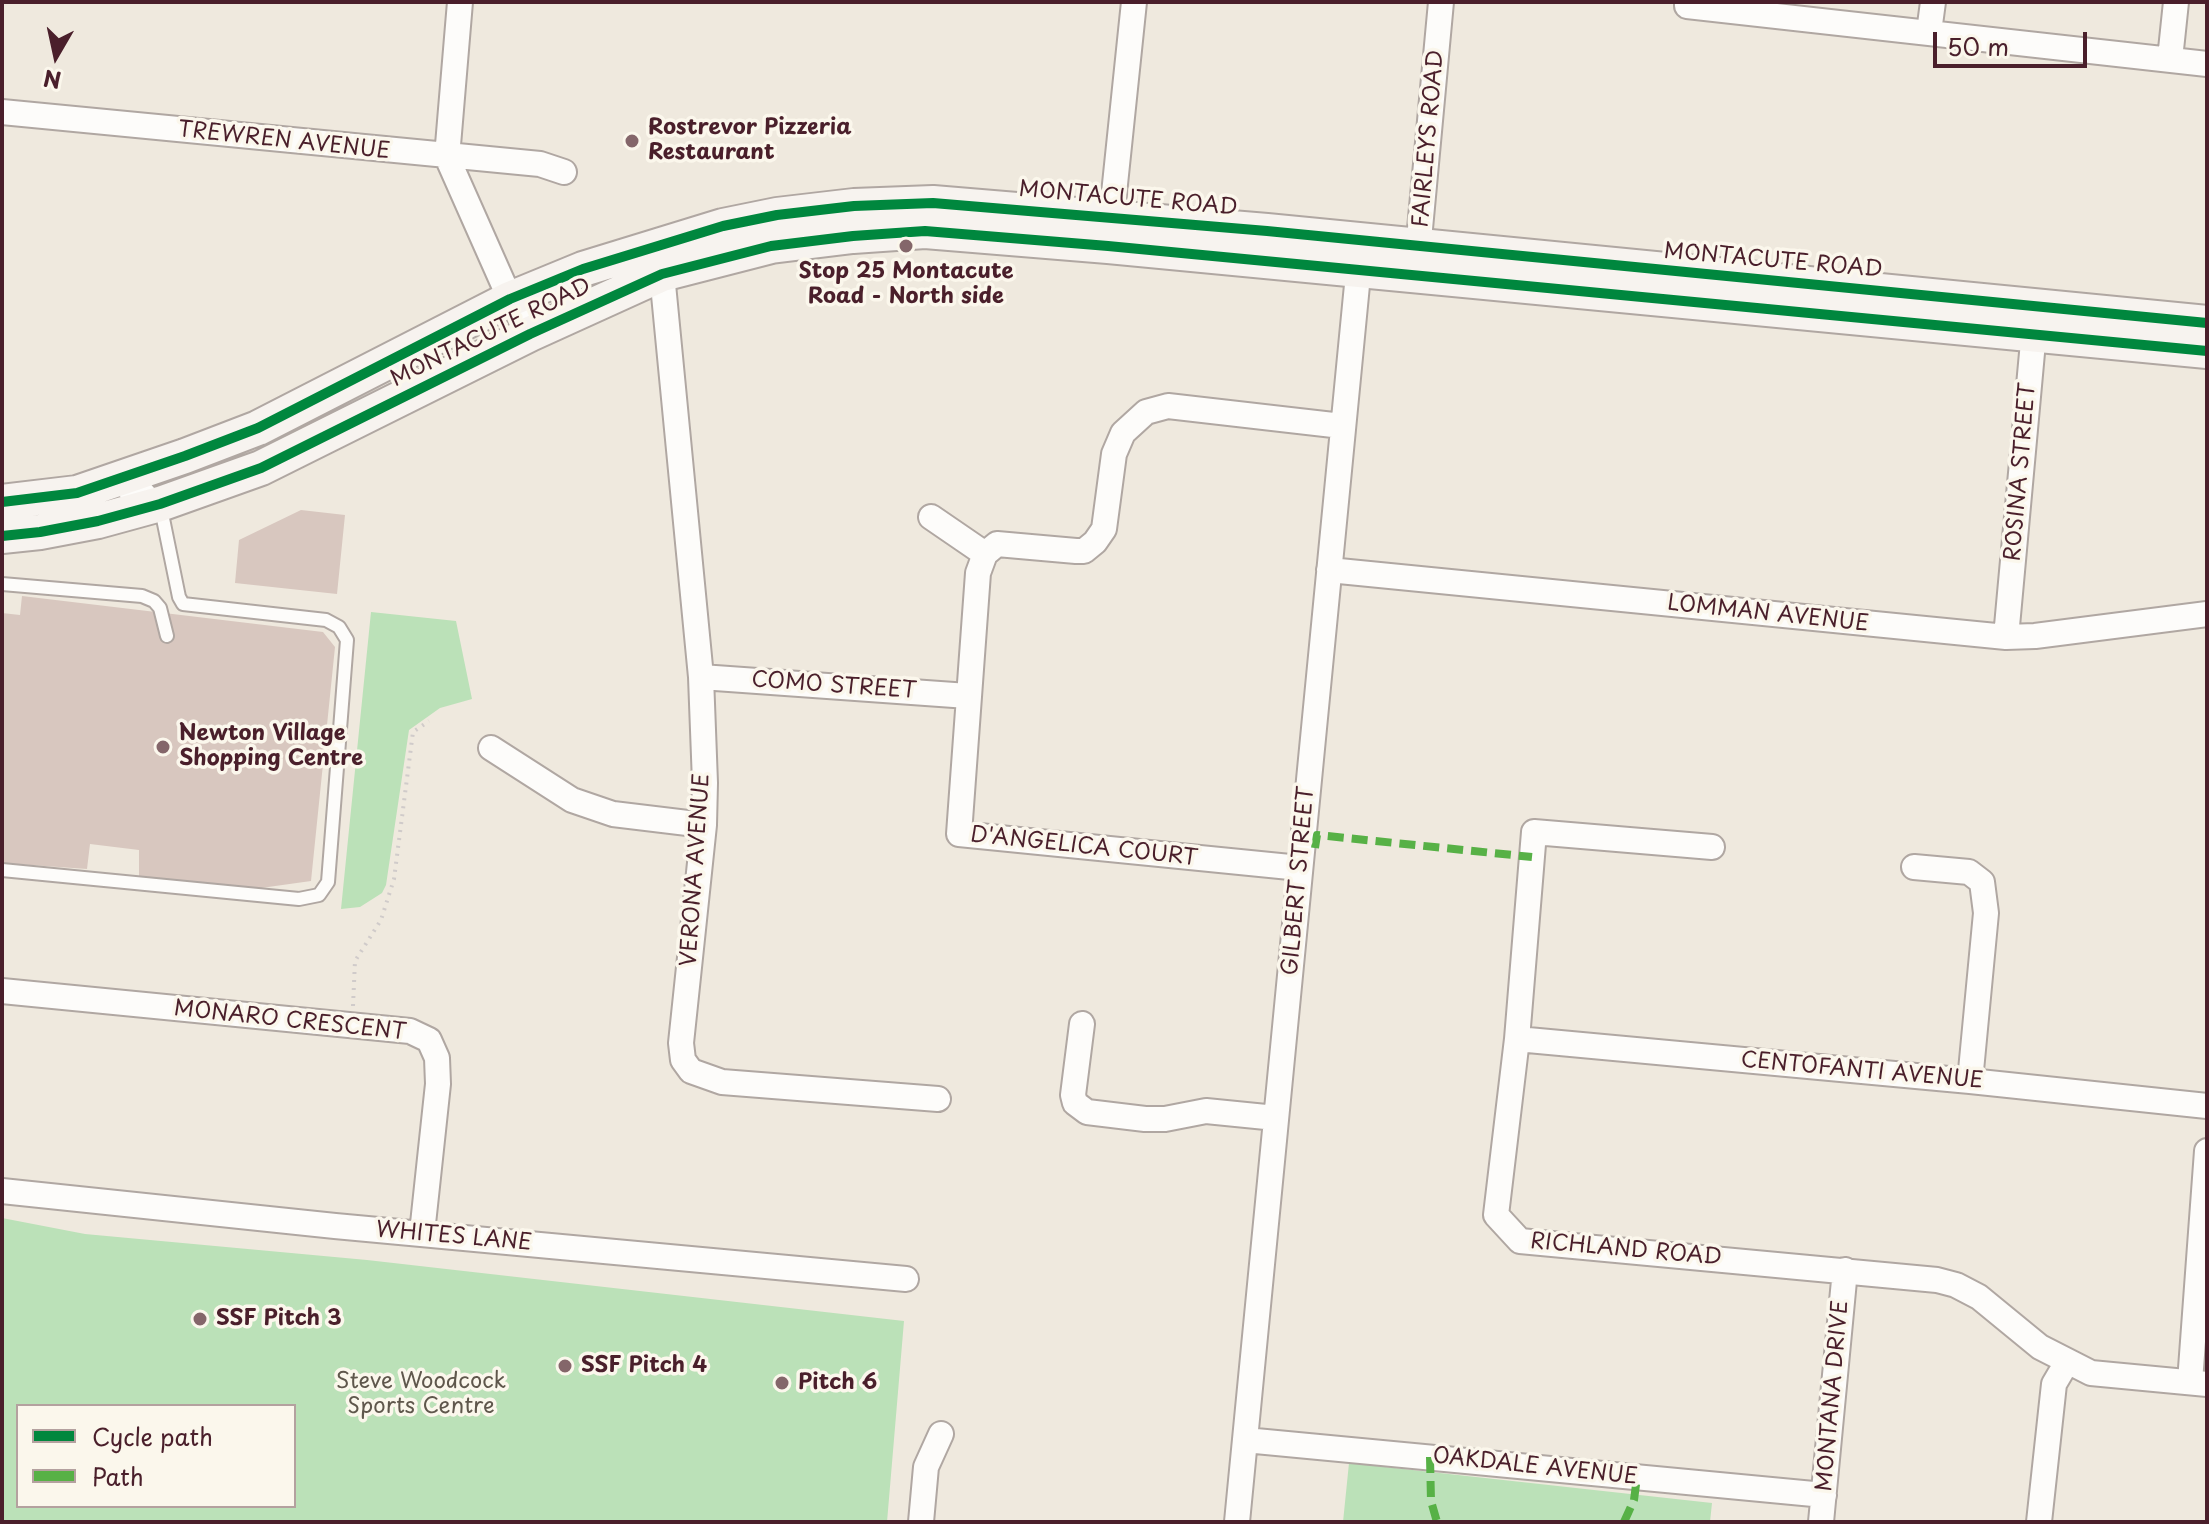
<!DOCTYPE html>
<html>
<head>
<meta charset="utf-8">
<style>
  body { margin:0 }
  #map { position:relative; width:2209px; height:1524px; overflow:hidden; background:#efe9de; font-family:"Playpen Sans",sans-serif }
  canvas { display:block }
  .frame { position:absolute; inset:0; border:4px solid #4a1f2b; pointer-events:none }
  .legend { position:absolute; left:16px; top:1404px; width:280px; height:104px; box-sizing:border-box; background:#fbf7ec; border:2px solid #b4a19f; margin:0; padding:10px 14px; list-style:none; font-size:24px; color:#4a1f2b }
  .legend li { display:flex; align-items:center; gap:16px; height:40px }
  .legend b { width:40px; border:2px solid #b4a19f }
  .north { position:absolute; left:16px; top:16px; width:80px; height:80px; -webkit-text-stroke:6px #fbf7ec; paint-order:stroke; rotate:189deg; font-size:22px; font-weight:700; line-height:32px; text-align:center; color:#4a1f2b }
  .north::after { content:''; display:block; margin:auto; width:28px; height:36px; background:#4a1f2b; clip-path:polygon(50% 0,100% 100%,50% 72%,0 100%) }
  .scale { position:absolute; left:1933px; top:32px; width:154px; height:36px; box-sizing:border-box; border:4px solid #4a1f2b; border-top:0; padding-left:10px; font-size:24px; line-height:28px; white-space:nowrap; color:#4a1f2b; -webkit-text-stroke:6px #fbf7ec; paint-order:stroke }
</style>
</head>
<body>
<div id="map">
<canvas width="2209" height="1524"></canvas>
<div class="frame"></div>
<ul class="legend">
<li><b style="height:10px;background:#00873e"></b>Cycle path</li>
<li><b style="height:10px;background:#57b146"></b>Path</li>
</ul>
<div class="north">N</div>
<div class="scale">50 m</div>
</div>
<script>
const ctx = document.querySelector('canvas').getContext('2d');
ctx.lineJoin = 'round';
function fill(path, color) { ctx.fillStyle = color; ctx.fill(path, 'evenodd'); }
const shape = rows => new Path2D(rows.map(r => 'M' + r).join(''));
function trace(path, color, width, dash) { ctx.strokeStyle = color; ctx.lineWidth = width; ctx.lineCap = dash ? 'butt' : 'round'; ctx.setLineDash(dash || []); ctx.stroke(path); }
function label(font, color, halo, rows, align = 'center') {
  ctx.font = font + ' "Playpen Sans",sans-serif'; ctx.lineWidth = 7; ctx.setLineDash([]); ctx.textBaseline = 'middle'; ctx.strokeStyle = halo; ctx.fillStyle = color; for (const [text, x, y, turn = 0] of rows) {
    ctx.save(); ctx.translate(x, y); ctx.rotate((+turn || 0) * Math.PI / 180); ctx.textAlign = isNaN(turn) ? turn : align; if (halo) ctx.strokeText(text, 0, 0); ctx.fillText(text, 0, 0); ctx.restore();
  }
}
const green = shape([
  [371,612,456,621,472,699,440,708,409,730,386,885,382,893,360,907,341,909],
  [2,1218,85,1234,367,1260,904,1321,887,1522,2,1522],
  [294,1406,294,1506,18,1506,18,1406],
  [1349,1463,1712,1503,1710,1522,1343,1522]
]);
const building = shape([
  [301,510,345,515,337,594,235,583,239,540],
  [22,596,323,632,335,647,311,881,261,888,139,876,139,850,90,844,87,869,2,863,2,613,20,615]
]);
const path = shape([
  [353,1006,355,961,381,920,394,879,413,732,429,721]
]);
const service = shape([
  [2,584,142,596,154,601,160,608,167,636],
  [2,870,299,899,319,895,328,882,347,640,339,627,326,620,183,604,179,597,160,504,146,488,124,492]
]);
const minor = shape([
  [460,2,447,157,510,299,530,334],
  [1687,2,1687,6,2207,64],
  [1929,32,1933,2],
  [2170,59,2176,2],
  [2,112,540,164,564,172],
  [1110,232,1134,2],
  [1417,261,1441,2],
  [662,274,701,677,705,783,704,825,681,1043,683,1060,691,1071,722,1082,938,1099],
  [931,517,985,554],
  [1329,570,2006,637,2035,636,2207,614],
  [2006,637,2035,320],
  [701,677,968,696],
  [491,748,572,800,613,814,704,825],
  [1712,847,1534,832,1517,1039,1496,1215,1520,1241,1937,1280,1956,1285,1979,1297,2040,1347,2091,1373,2207,1384],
  [1914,867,1969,872,1982,882,1986,913,1970,1081],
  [1300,868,959,834,978,573,985,554,997,544,1076,551,1084,551,1095,542,1104,529,1114,454,1123,433,1146,412,1168,406,1342,426],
  [2,991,410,1031,429,1040,437,1058,438,1084,422,1233],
  [1082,1024,1073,1095,1075,1103,1087,1112,1145,1119,1165,1119,1206,1111,1276,1118],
  [1517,1039,1970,1081,2207,1106],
  [2,1191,335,1226,906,1279],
  [2190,1382,2207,1151],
  [1245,1440,1824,1495],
  [921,1522,926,1467,941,1434],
  [1237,1522,1360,254],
  [1821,1522,1845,1270],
  [2039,1522,2054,1384,2067,1362]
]);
const secondary = shape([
  [2,502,77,493,185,456,258,428,510,299,583,269,723,226,777,215,854,206,933,203,1267,231,2207,323],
  [2,536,40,532,98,521,160,504,261,468,530,334,662,274,771,246,853,236,925,231,1108,246,2207,351]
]);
const quiet = shape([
  [1315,848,1317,835,1532,857],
  [1430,1457,1431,1501,1437,1522],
  [1624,1522,1634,1500,1637,1477]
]);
const cycleway = shape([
  [2,502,77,493,185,456,258,428,510,299,583,269,723,226,777,215,854,206,933,203,1267,231,2207,323],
  [2,536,40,532,98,521,160,504,261,468,530,334,662,274,771,246,853,236,925,231,1108,246,2207,351]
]);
const markers = [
  [632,141,8,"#84666a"],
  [906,246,8,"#84666a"],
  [163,747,8,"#84666a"],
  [200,1319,8,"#84666a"],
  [565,1366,8,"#84666a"],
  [782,1383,8,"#84666a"]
];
const poiNames = [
  ["Rostrevor Pizzeria",648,128],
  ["Restaurant",648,153],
  ["Stop 25 Montacute",906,272,"center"],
  ["Road - North side",906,297,"center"],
  ["Newton Village",179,734],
  ["Shopping Centre",179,759],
  ["SSF Pitch 3",216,1319],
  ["SSF Pitch 4",581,1366],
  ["Pitch 6",798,1383]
];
const streetNames = [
  ["FAIRLEYS ROAD",1429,139,-85],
  ["TREWREN AVENUE",284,141,6],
  ["MONTACUTE ROAD",1128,199,5],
  ["MONTACUTE ROAD",1773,261,5],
  ["MONTACUTE ROAD",491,333,-26],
  ["ROSINA STREET",2021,472,-85],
  ["LOMMAN AVENUE",1768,614,6],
  ["COMO STREET",834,686,4],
  ["D'ANGELICA COURT",1084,847,6],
  ["VERONA AVENUE",696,870,-86],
  ["GILBERT STREET",1299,881,-85],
  ["MONARO CRESCENT",290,1021,6],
  ["CENTOFANTI AVENUE",1862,1071,5],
  ["WHITES LANE",454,1237,5],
  ["RICHLAND ROAD",1626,1250,5],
  ["MONTANA DRIVE",1833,1396,-85],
  ["OAKDALE AVENUE",1535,1467,6]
];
const parkNames = [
  ["Steve Woodcock",421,1382],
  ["Sports Centre",421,1407]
];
fill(green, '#bbe1b8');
fill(building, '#d8c7bf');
trace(service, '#b0a7a2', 16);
trace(minor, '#b0a7a2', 28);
trace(secondary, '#b0a7a2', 38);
trace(path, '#d0cbca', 4, [2, 6]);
trace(service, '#fdfcfa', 12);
trace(minor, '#fdfcfa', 24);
trace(secondary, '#f7f3ef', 34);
trace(quiet, '#57b146', 8, [16, 8]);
trace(cycleway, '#00873e', 10);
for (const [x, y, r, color] of markers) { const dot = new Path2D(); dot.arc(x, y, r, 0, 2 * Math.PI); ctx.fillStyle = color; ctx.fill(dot); trace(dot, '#fbf7ec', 3); }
label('bold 22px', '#4a1f2b', '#fbf7ec', poiNames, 'left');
label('22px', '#4a1f2b', '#fbf7ec', streetNames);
label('22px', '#5f574c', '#fbf7ec', parkNames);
</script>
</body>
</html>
